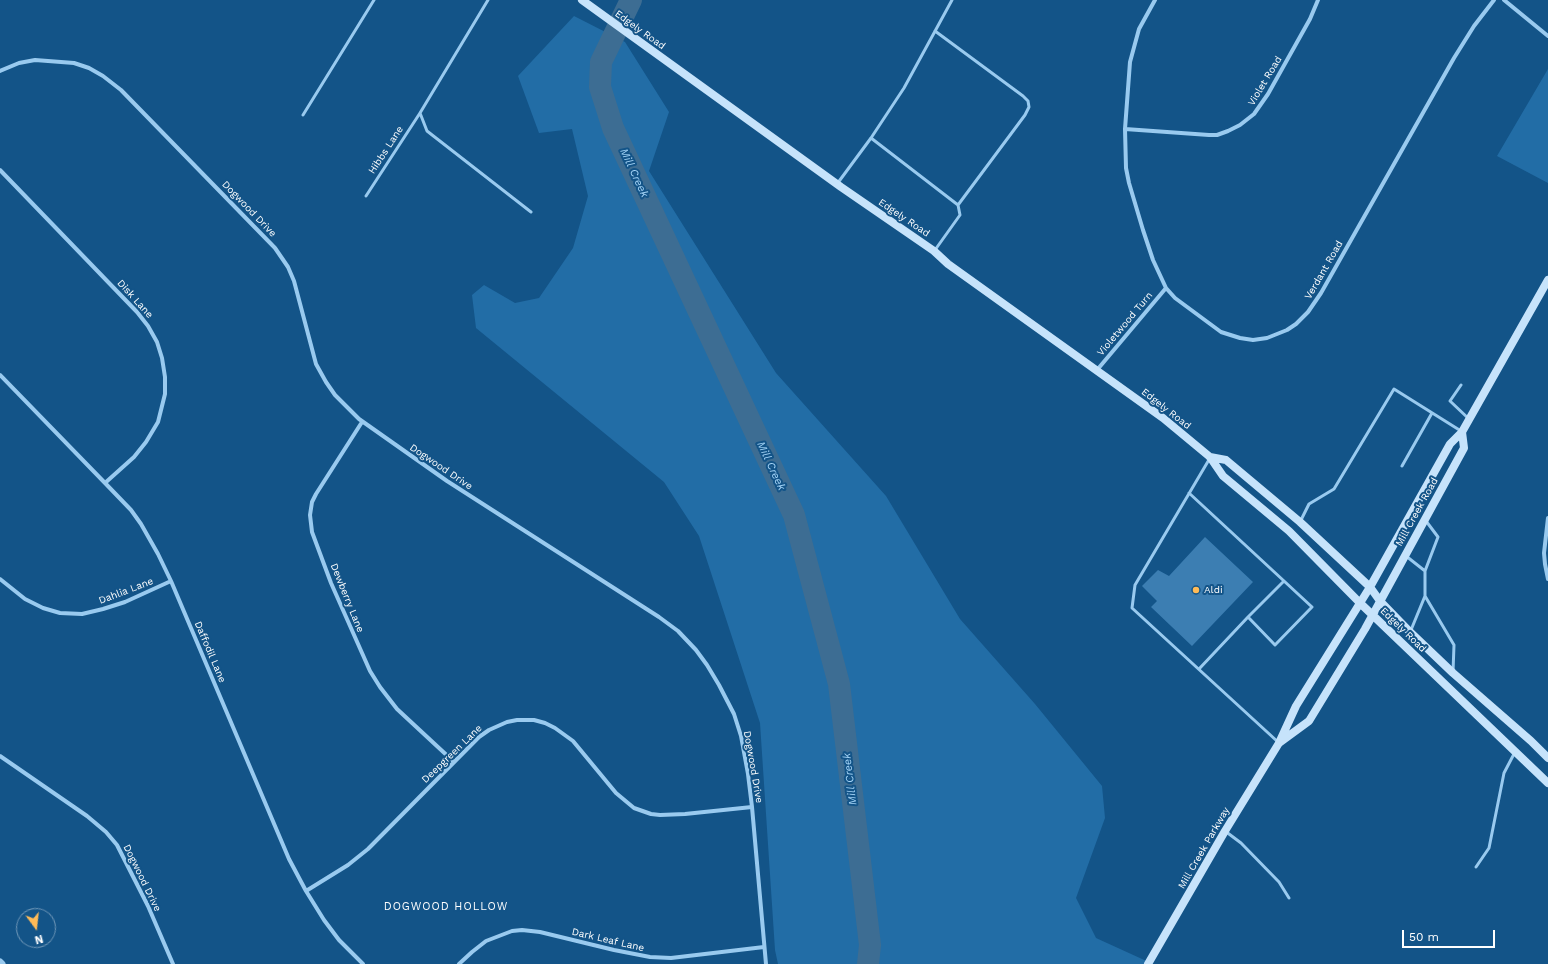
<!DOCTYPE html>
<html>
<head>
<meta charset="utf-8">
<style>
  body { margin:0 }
  #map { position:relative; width:1548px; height:964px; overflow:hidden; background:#135488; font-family:"Work Sans",sans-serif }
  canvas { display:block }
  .north { position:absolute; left:16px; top:908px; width:40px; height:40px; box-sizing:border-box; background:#135488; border:1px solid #7198b8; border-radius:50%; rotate:165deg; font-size:11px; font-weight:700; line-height:16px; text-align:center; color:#fff }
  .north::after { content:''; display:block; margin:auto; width:14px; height:18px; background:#ffbb57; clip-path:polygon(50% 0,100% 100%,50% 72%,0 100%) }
  .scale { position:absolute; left:1402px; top:930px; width:93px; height:18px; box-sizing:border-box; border:2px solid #fff; border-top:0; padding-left:5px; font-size:12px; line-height:14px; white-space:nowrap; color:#fff; -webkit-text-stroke:3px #135488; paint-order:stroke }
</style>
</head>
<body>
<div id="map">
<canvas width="1548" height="964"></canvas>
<div class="north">N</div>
<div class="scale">50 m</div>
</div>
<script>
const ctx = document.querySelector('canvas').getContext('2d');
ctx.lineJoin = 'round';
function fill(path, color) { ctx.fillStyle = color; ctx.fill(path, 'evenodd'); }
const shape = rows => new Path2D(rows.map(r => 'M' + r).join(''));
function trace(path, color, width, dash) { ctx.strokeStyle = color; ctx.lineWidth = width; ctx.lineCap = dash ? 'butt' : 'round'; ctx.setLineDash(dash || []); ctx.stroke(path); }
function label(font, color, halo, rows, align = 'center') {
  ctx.font = font + ' "Work Sans",sans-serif'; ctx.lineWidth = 4; ctx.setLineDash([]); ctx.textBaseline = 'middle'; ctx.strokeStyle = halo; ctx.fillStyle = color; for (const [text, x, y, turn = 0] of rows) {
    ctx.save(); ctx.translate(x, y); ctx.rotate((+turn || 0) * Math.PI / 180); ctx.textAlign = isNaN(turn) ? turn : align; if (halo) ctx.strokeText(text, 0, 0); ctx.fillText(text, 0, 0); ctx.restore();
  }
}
const green = shape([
  [574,16,625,42,669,112,649,171,776,373,886,496,960,619,1035,704,1102,786,1105,818,1076,898,1096,938,1153,964,778,964,775,950,760,723,699,536,664,482,476,328,472,295,484,285,515,303,539,298,573,248,588,196,572,129,539,133,518,76],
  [1548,69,1548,183,1497,156]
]);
const river = shape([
  [631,0,601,62,600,87,613,128,794,515,839,684,870,945,868,964]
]);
const building = shape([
  [1205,537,1253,582,1192,646,1151,607,1157,601,1142,586,1158,570,1169,576]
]);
const service = shape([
  [488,0,420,113,427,131,531,212],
  [303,115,374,0],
  [871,138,958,205],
  [837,184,871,138,904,88,952,0],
  [366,196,420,113],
  [935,250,960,215,958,205,1025,115,1029,107,1028,101,1023,96,935,31],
  [1461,385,1450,401,1469,419],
  [1210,458,1135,585,1132,608,1278,742],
  [1402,466,1432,413],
  [1189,493,1284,581,1312,607,1275,645,1248,617,1284,581],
  [1300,522,1309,504,1334,489,1394,389,1461,431],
  [1406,556,1425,571],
  [1425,596,1425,571,1438,537,1426,521],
  [1411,630,1425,596,1454,645,1453,672],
  [1199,669,1248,617],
  [1225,831,1241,843,1279,882,1289,898],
  [1476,867,1489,848,1504,773,1515,752]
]);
const minor = shape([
  [1155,0,1139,29,1130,62,1125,129,1126,168,1129,183,1143,230,1153,260,1166,288,1175,298,1221,332,1240,338,1253,340,1267,338,1287,330,1296,324,1308,312,1321,293,1454,58,1474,26,1494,0],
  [1504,0,1548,36],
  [0,71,19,63,35,60,74,63,89,68,103,76,121,90,275,248,288,267,294,281,316,364,326,382,335,395,359,419,447,481,659,617,678,631,696,650,707,665,719,685,734,714,741,736,748,774,752,807,766,964],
  [1125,129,1209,135,1217,135,1228,131,1240,125,1254,114,1268,94,1310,19,1318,0],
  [0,170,137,312,148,326,157,342,162,358,165,377,165,394,158,422,146,442,134,457,105,483],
  [1097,370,1166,288],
  [0,375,105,483,131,510,141,524,158,554,171,581,289,859,306,891,324,920,339,940,363,964],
  [362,422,316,494,312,502,310,515,312,532,331,583,370,671,380,687,397,709,453,761],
  [1548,518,1544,553,1545,564,1548,579],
  [0,579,25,599,43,608,60,613,82,614,103,609,125,602,171,581],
  [0,756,87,816,106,832,117,845,148,906,173,964],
  [306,891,348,865,368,849,479,737,489,730,507,722,517,720,534,720,545,723,555,728,573,741,616,793,634,808,651,814,660,815,685,814,752,807],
  [459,964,472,952,486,941,512,931,522,930,540,932,614,950,650,957,671,958,764,947]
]);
const tertiary = shape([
  [0,962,2,964]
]);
const secondary = shape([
  [582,0,841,187,934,251,948,264,1163,418,1210,457,1223,476,1289,531,1360,603,1548,783],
  [1210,457,1226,460,1300,522,1370,587,1380,601,1410,632,1453,673,1531,741,1548,758],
  [1279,743,1309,721,1365,629,1464,448,1462,432],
  [1148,964,1225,831,1279,743,1296,706,1370,587,1450,444,1462,432,1548,280]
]);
const markers = [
  [1196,590,4,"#ffbb57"]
];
const streetNames = [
  ["Edgely Road",640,30,36],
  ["Violet Road",1265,81,-59],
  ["Hibbs Lane",386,150,-57],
  ["Dogwood Drive",249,209,46],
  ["Edgely Road",904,218,34],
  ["Verdant Road",1324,270,-60],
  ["Disk Lane",135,299,48],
  ["Violetwood Turn",1125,324,-50],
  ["Edgely Road",1166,409,38],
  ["Dogwood Drive",441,467,34],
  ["Mill Creek Road",1417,512,-61],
  ["Dahlia Lane",126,591,-21],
  ["Dewberry Lane",347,598,68],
  ["Edgely Road",1403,630,44],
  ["Daffodil Lane",210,652,67],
  ["Deepgreen Lane",452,754,-44],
  ["Dogwood Drive",753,767,80],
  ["Mill Creek Parkway",1204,848,-60],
  ["Dogwood Drive",142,878,64],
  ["Dark Leaf Lane",608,940,13]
];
const poiNames = [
  ["Aldi",1204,590]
];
const waterNames = [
  ["Mill Creek",634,173,65],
  ["Mill Creek",771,466,65],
  ["Mill Creek",850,779,-97]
];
const neighbourhoodNames = [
  ["DOGWOOD HOLLOW",446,907]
];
fill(green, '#226da6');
trace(river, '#3d6d93', 22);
fill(building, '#3c7eb2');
trace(service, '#99caef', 3);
trace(minor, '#99caef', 4);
trace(tertiary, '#99caef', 7);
trace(secondary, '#c6e3fb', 8);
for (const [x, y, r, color] of markers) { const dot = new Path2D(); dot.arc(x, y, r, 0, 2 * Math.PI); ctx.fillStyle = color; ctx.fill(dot); trace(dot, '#135488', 1.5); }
label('10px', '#fff', '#135488', streetNames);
label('10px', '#fff', '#135488', poiNames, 'left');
label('italic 11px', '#a4d4f7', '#135488', waterNames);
ctx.letterSpacing = '1px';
label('11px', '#fff', '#135488', neighbourhoodNames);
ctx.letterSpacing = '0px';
</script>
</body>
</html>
